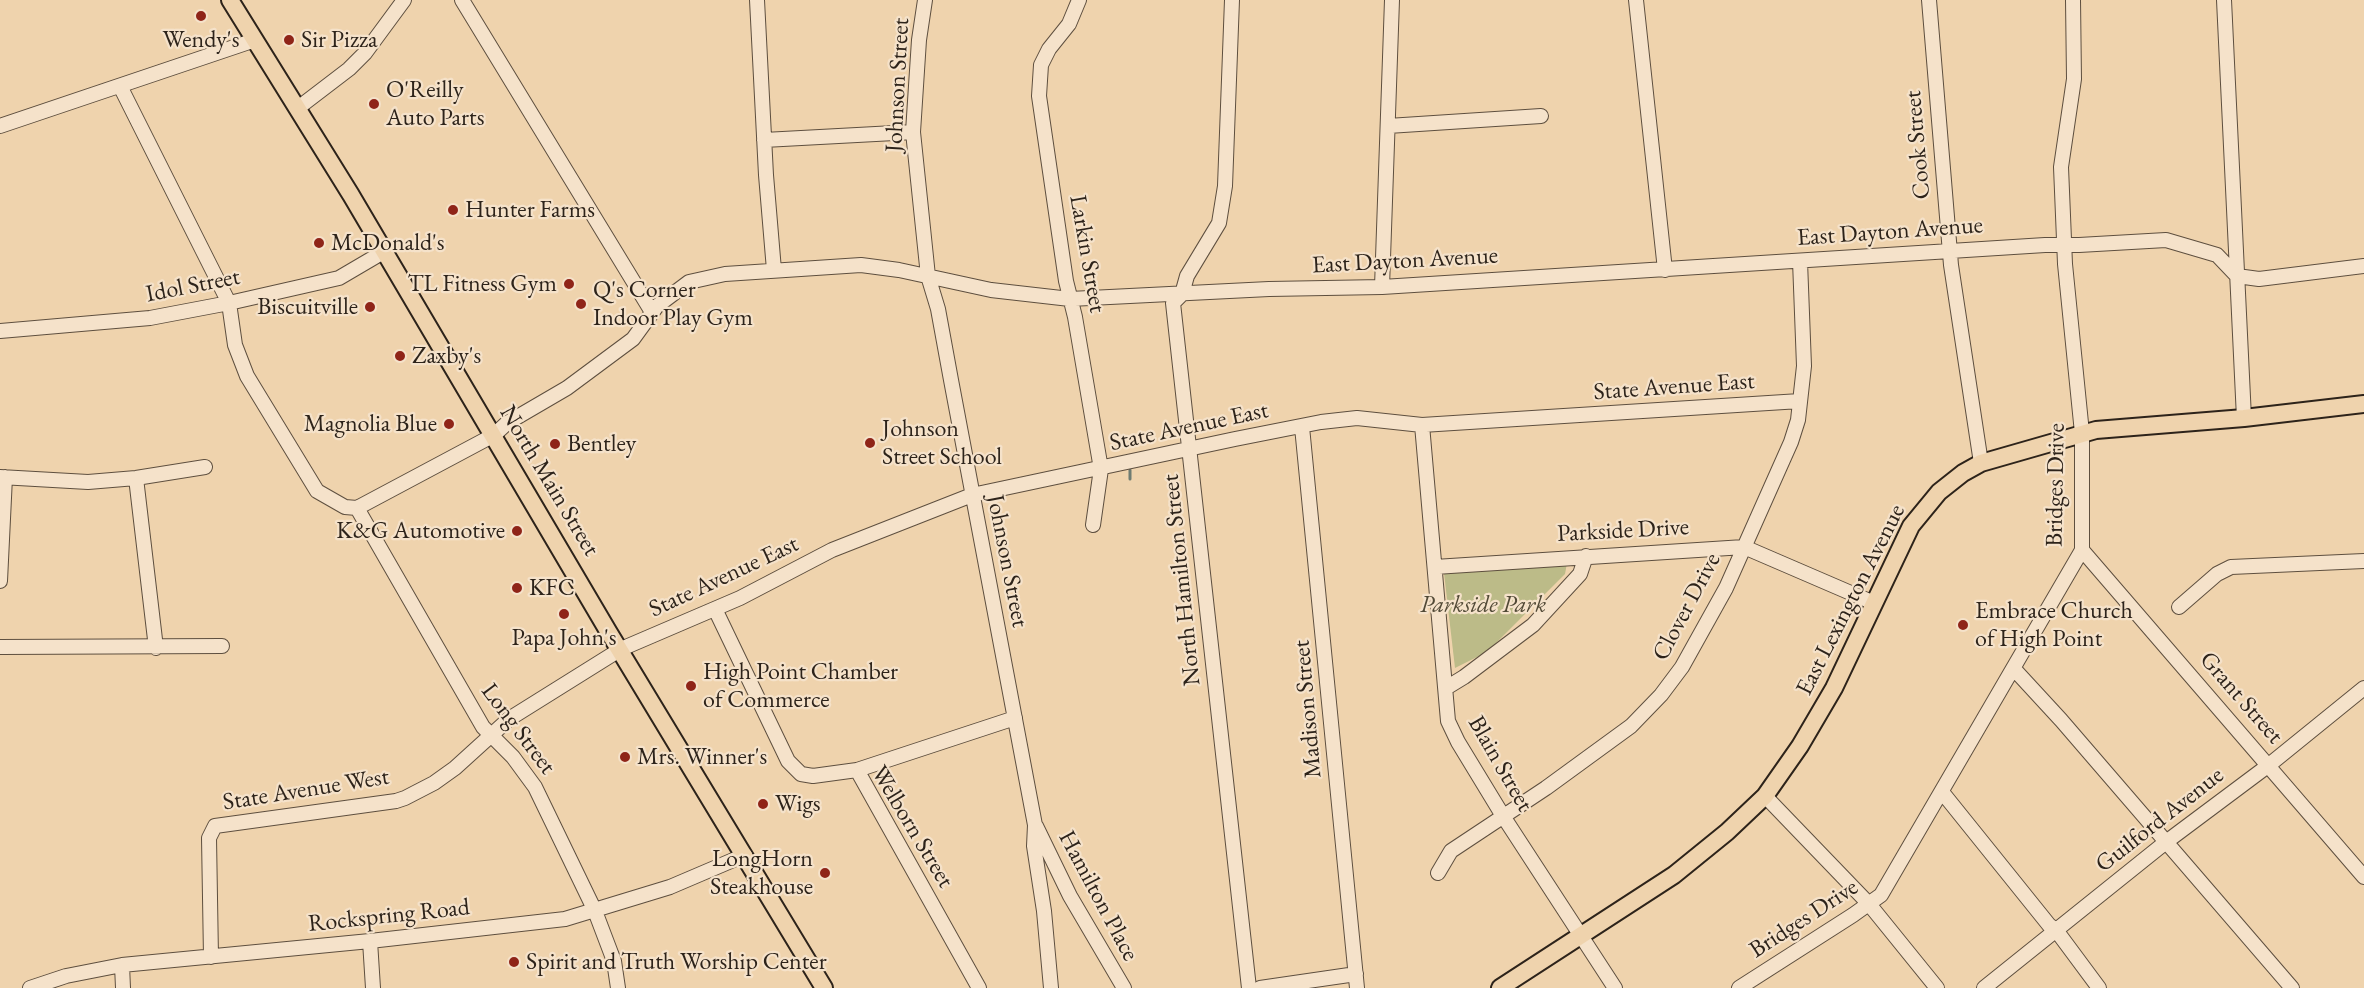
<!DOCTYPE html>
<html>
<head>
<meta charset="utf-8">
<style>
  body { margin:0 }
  canvas { display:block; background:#efd3ad }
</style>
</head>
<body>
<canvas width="2364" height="988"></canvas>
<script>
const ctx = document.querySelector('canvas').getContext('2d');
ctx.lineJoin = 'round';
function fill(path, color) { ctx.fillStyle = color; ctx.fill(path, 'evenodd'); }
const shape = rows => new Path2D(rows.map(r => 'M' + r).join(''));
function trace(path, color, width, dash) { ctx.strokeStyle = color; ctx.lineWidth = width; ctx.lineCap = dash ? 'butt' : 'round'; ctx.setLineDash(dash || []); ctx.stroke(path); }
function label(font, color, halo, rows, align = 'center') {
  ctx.font = font + ' "EB Garamond",serif'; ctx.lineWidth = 4.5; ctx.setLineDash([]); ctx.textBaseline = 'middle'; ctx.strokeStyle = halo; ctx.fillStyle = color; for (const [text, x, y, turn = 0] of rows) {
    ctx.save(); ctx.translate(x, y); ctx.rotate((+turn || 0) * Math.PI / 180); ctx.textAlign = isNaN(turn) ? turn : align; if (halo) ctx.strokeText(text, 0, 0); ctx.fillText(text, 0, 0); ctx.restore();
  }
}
const green = shape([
  [1567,563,1565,574,1487,652,1455,668,1444,573]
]);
const stream = shape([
  [1130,479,1130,470]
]);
const minor = shape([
  [462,0,652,312],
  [757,0,766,175,774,270],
  [925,0,919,40,913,132,928,276,938,309,951,380,1035,825,1034,846,1044,911,1051,988],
  [1079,0,1069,24,1049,49,1041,65,1039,96,1066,281,1075,317,1101,469,1093,525],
  [1232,0,1225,186,1219,223,1187,276,1182,294,1173,303,1249,988],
  [1636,0,1665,270],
  [1929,0,1951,265,1981,463],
  [2224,0,2244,418],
  [120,86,229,303,235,345,247,376,317,491,345,507,357,508,494,435,507,423,567,388,633,339,657,306,689,282,725,274,861,265,899,270,991,290,1070,299,1269,289,1382,287,2045,245,2079,245,2166,240,2217,255,2237,276,2259,279,2364,266],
  [298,108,349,69,365,53,404,0],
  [0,126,255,40],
  [1388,126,1541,116],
  [764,140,913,132],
  [1382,287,1392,0],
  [0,331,150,318,229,303,339,278,385,251],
  [1422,425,1448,721,1458,742,1503,816,1615,988],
  [1302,427,1357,988],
  [0,477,88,482,136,478,205,467],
  [136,478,156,648],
  [357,508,483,727,513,757,535,787,595,911,614,961,618,988],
  [2082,550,2364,877],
  [1435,567,1744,547,1874,603],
  [0,581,5,477],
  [2179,607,2217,574,2231,567,2364,561],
  [715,609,788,761,801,774,813,776,857,770,1015,718],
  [0,647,222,646],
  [2014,669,2061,720,2292,988],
  [1446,688,1464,677,1533,625,1580,574,1586,556],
  [857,770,979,988],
  [1942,792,2049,925,2056,930,2099,988],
  [1765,796,1869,904,1937,988],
  [1036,826,1070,896,1124,988],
  [1438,873,1451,851,1546,788,1631,726,1661,695,1682,667,1726,588,1791,442,1798,420,1804,366,1800,261],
  [370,941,373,988],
  [211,957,209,838,215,826,396,801,405,798,434,783,455,768,509,719,621,649,740,598,832,550,972,495,1235,439,1321,422,1357,418,1422,425,1800,401],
  [122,965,123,988],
  [30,988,66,976,122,965,370,941,565,919,670,887,745,855],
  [1260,988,1356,974],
  [1739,988,1853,915,1881,895,2082,550,2082,433,2065,264,2061,167,2074,79,2073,0],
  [1984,988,2166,842,2269,765,2364,688]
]);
const major = shape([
  [230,0,351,195,608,631,824,988],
  [1500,988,1674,875,1727,832,1765,796,1800,746,1834,688,1911,526,1939,492,1963,473,1981,463,2096,430,2244,418,2364,404]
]);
const markers = [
  [201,16,6,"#8f2418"],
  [289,40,6,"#8f2418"],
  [374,104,6,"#8f2418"],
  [453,210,6,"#8f2418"],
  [319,243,6,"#8f2418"],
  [569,284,6,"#8f2418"],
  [581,304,6,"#8f2418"],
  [370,307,6,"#8f2418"],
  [400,356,6,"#8f2418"],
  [449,424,6,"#8f2418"],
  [870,443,6,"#8f2418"],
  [555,444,6,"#8f2418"],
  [517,531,6,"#8f2418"],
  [517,588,6,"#8f2418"],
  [564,614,6,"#8f2418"],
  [1963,625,6,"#8f2418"],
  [691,686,6,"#8f2418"],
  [625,757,6,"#8f2418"],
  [763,804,6,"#8f2418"],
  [825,873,6,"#8f2418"],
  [514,962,6,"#8f2418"]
];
const poiNames = [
  ["Wendy's",201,40,"center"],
  ["Sir Pizza",301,40],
  ["O'Reilly",386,90],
  ["Auto Parts",386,118],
  ["Hunter Farms",465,210],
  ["McDonald's",331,243],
  ["TL Fitness Gym",557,284,"right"],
  ["Q's Corner",593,290],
  ["Indoor Play Gym",593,318],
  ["Biscuitville",358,307,"right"],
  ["Zaxby's",412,356],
  ["Magnolia Blue",437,424,"right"],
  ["Johnson",882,429],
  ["Street School",882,457],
  ["Bentley",567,444],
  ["K&G Automotive",505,531,"right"],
  ["KFC",529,588],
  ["Embrace Church",1975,611],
  ["of High Point",1975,639],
  ["Papa John's",564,638,"center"],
  ["High Point Chamber",703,672],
  ["of Commerce",703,700],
  ["Mrs. Winner's",637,757],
  ["Wigs",775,804],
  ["LongHorn",813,859,"right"],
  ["Steakhouse",813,887,"right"],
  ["Spirit and Truth Worship Center",526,962]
];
const streetNames = [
  ["Johnson Street",898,85,-87],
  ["Cook Street",1918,145,-95],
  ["East Dayton Avenue",1890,232,-4],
  ["Larkin Street",1087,254,80],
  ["East Dayton Avenue",1405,261,-3],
  ["Idol Street",193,286,-11],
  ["State Avenue East",1674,387,-4],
  ["State Avenue East",1189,427,-12],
  ["North Main Street",549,481,59],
  ["Bridges Drive",2056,485,-89],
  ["Parkside Drive",1623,531,-3],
  ["Johnson Street",1007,561,79],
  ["State Avenue East",724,577,-25],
  ["North Hamilton Street",1182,580,-96],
  ["East Lexington Avenue",1851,600,-63],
  ["Clover Drive",1687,607,-62],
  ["Grant Street",2241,698,49],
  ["Madison Street",1308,709,-95],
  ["Long Street",518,729,53],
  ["Blain Street",1500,764,60],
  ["State Avenue West",306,790,-9],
  ["Guilford Avenue",2160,820,-38],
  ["Welborn Street",912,827,59],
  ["Hamilton Place",1098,896,62],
  ["Rockspring Road",389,916,-6],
  ["Bridges Drive",1804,919,-33]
];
const parkNames = [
  ["Parkside Park",1483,605]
];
fill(green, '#bcbb88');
trace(stream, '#6e7c72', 3);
trace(minor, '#5e4f3f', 16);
trace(major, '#2d231a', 20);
trace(minor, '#f5e2ca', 14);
trace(major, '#efd3ad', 16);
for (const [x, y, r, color] of markers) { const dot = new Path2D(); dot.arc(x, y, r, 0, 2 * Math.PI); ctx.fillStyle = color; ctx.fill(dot); trace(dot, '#f5e2ca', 2); }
label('24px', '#2d231a', '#f5e2ca', poiNames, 'left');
label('24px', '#2d231a', '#f5e2ca', streetNames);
label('italic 24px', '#514936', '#f5e2ca', parkNames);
</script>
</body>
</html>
